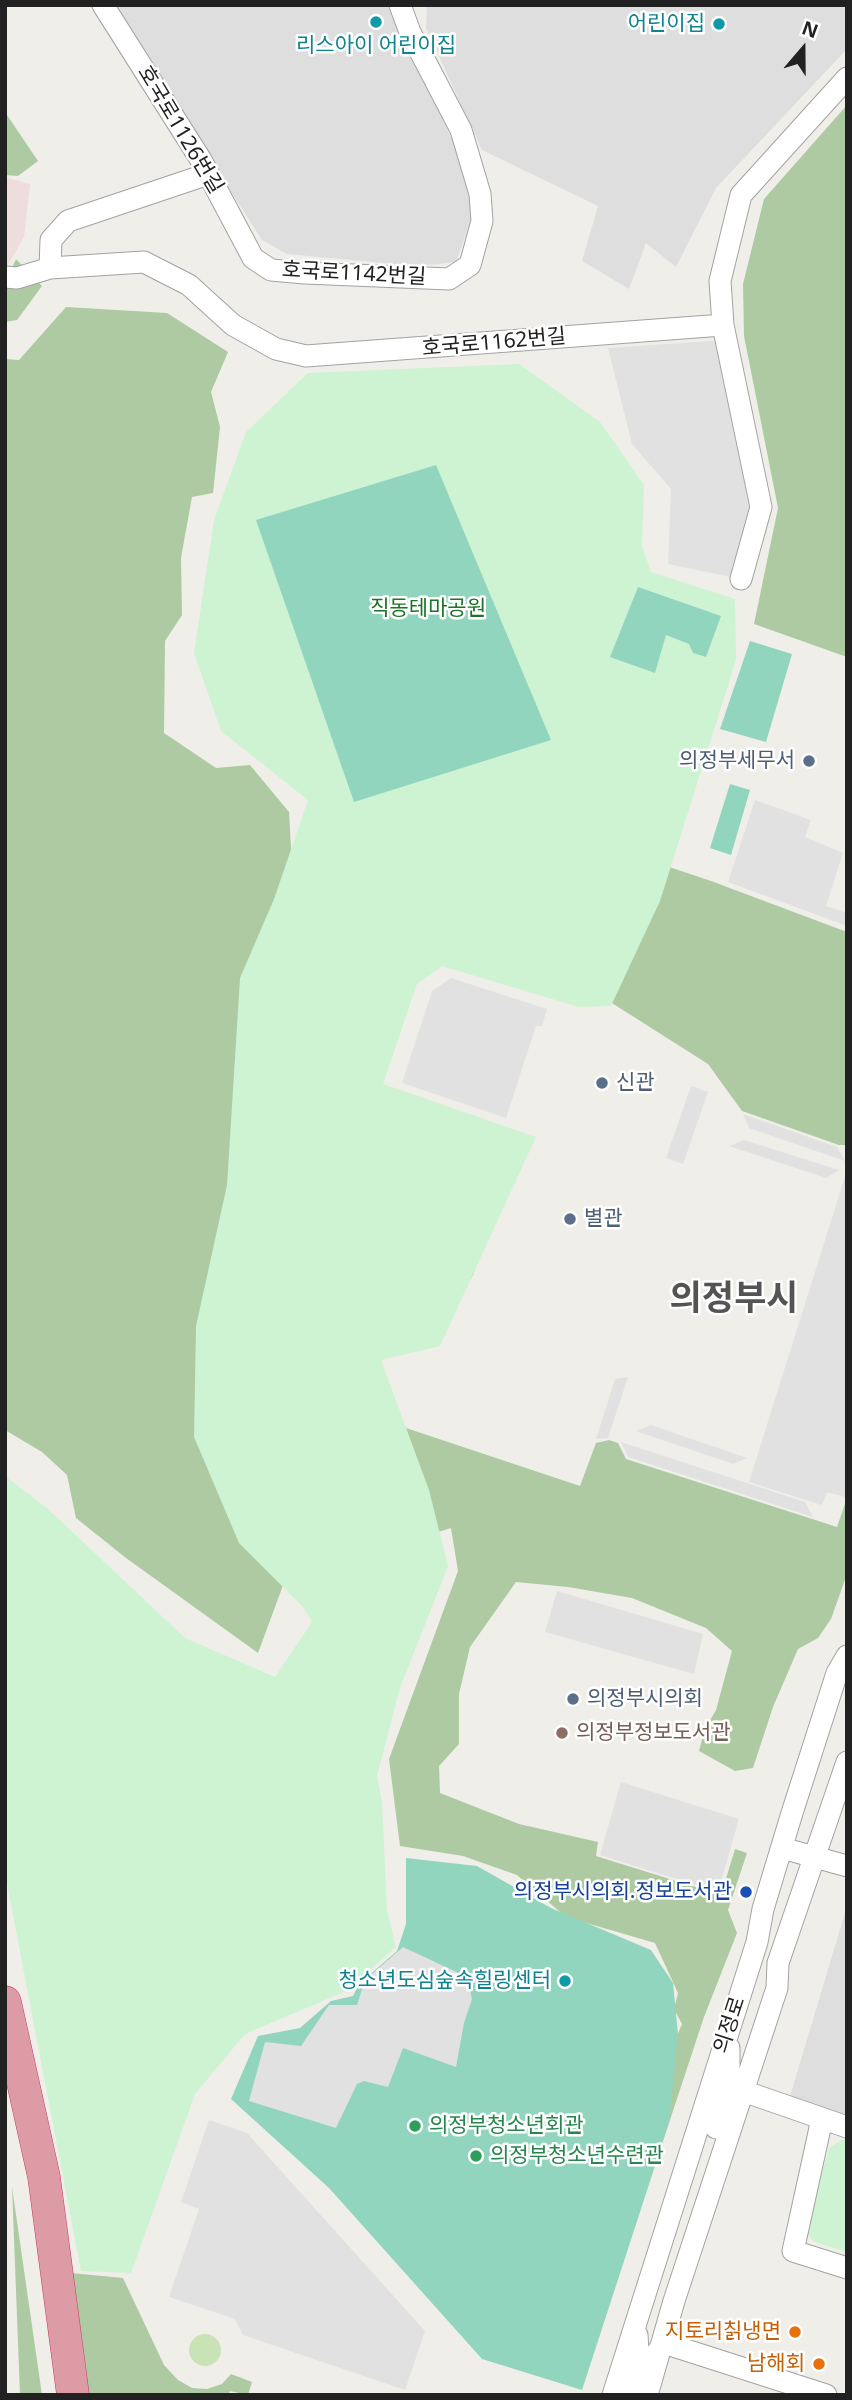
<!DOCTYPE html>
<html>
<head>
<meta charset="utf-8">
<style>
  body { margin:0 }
  #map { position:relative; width:852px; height:2400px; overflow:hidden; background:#f0eee9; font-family:"Noto Sans",sans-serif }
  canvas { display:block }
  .frame { position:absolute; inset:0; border:7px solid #212121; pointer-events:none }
  .north { position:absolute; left:768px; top:14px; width:70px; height:70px; -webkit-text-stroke:5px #fff; paint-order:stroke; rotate:20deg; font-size:19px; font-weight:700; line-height:28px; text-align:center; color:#212121 }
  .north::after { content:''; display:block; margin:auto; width:24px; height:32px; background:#212121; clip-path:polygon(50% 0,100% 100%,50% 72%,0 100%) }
</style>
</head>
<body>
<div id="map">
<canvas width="852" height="2400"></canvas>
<div class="frame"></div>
<div class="north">N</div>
</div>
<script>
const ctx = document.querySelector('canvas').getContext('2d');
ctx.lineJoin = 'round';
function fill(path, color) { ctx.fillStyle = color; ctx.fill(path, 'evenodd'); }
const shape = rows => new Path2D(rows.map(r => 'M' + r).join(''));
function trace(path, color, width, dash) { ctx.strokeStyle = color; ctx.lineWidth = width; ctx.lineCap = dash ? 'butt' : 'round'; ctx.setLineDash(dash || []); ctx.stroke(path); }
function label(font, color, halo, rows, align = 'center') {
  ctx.font = font + ' "Noto Sans","Noto Sans KR",sans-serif'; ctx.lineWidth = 5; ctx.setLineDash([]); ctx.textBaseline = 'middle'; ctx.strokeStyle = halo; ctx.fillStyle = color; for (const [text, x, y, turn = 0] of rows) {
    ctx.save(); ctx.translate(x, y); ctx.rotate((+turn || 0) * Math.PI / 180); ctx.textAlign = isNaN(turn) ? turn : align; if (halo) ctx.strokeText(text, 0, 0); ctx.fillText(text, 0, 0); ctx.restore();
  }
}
const residential = shape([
  [112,5,390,5,457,151,473,214,456,262,417,266,287,254,262,240],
  [427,5,847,5,847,49,716,188,676,267,646,243,629,289,582,261,598,206,482,150,426,28],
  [847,1906,847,2119,788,2103]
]);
const commercial = shape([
  [5,177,30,184,24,237,5,270]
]);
const grass = shape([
  '189 2350a16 16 0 1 1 32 0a16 16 0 1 1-32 0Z'
]);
const forest = shape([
  [847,105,847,657,754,624,778,508,744,336,743,284,764,199],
  [5,112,38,161,18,176,5,175],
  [16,259,42,286,17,320,5,322,5,283],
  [66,307,167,313,228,352,211,392,220,427,213,493,192,497,181,558,182,615,165,641,164,733,216,768,250,765,289,812,293,883,503,811,711,881,847,932,847,1145,839,1145,742,1111,708,1064,604,998,439,960,412,978,379,1087,518,1136,473,1275,439,1331,386,1340,364,1414,580,1486,596,1443,609,1440,618,1443,626,1459,837,1527,847,1498,847,1574,831,1619,818,1638,798,1649,773,1707,753,1768,735,1771,699,1751,705,1729,716,1710,732,1651,706,1628,632,1598,568,1587,516,1582,470,1647,459,1694,459,1744,439,1766,440,1793,519,1824,598,1842,596,1856,721,1895,735,1849,747,1853,728,1910,737,1933,704,2017,669,2123,647,2129,666,2062,682,2024,674,2009,678,1993,655,1943,566,1917,517,1875,463,1856,400,1846,389,1759,458,1571,451,1528,285,1580,258,1653,126,1558,76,1518,67,1475,42,1452,5,1430,5,359,19,360],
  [12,2187,42,2395,20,2395],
  [71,2273,123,2278,164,2365,178,2380,192,2388,207,2389,222,2384,231,2374,252,2382,248,2395,230,2391,228,2395,87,2395]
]);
const park = shape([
  [519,364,600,422,644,485,642,546,651,572,735,599,736,660,660,901,611,1006,579,1007,442,966,417,984,383,1084,536,1137,440,1346,381,1360,429,1490,448,1566,400,1688,377,1776,382,1802,387,1911,396,1947,346,1991,245,2034,195,2094,131,2273,81,2271,5,1873,5,1476,48,1509,185,1638,275,1677,312,1622,303,1607,239,1543,194,1437,196,1326,227,1185,240,978,274,899,308,800,221,731,194,653,214,520,246,432,308,373],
  [847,2137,847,2252,814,2242,805,2231,829,2148]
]);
const pitch = shape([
  [436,465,551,740,354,802,256,520],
  [638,587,721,616,706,657,693,653,689,644,666,635,655,673,610,657],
  [750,641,792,654,766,742,720,729],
  [730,784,750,790,731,855,710,848],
  [406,1858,477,1866,551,1908,651,1950,673,1983,678,2034,669,2123,582,2390,482,2359,329,2188,231,2099,258,2036,300,2028,331,2001,353,1996,359,1984,397,1951,406,1924]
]);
const parking = shape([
  [726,340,761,507,741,579,668,564,671,489,632,444,608,348],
  [755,800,811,820,805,837,843,853,826,906,847,913,847,926,728,882],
  [451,978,547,1009,542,1026,536,1026,506,1118,402,1083,432,991],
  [691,1086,708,1092,683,1164,666,1158],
  [743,1114,837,1147,845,1161,749,1128],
  [744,1140,839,1170,826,1178,729,1146],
  [847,1170,847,1491,845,1497,827,1492,822,1505,749,1482],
  [628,1377,608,1438,596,1439,615,1379],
  [651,1425,747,1458,733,1464,636,1431],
  [621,1442,805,1502,813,1517,628,1457],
  [557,1591,703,1634,694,1674,545,1632],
  [621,1782,739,1819,718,1892,600,1855],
  [403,1947,467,1977,472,1999,464,2023,456,2067,403,2048,388,2087,364,2081,357,2084,336,2128,249,2101,265,2042,301,2046,329,2005,357,2005,365,1980],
  [209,2120,247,2133,425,2331,405,2390,243,2335,235,2319,169,2297,199,2209,181,2202]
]);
const minor = shape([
  [103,5,201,160,253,258,271,270,305,273,449,279,470,265,482,221,480,194,461,130,410,32,400,5],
  [50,268,51,240,68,221,208,174],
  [5,277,17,278,50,268,144,262,189,285,233,325,276,349,306,356,723,325,720,281,741,195,847,78],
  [723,325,761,507,741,579],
  [782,1848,847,1866],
  [729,2048,729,2079,716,2128,723,2126,730,2104,743,2091,847,2127],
  [822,2119,793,2251,847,2268],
  [656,2354,664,2343,826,2395],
  [613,2395,757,1942,763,1909,792,1813,837,1673,847,1656],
  [629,2395,639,2366,637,2335],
  [647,2395,674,2301,777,1988,778,1963,847,1762]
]);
const highway = shape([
  [5,2002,44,2177,73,2395]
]);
const markers = [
  [376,22,7,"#0f9aa8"],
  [719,24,7,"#0f9aa8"],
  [809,761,7,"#5c6f8a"],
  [602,1083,7,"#5c6f8a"],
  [570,1219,7,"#5c6f8a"],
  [573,1699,7,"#5c6f8a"],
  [562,1733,7,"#8d6e63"],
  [746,1892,7,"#1a4fb4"],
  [565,1981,7,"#0f9aa8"],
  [415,2126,7,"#2e9e5b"],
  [476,2156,7,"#2e9e5b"],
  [795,2332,7,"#e8710a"],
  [819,2364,7,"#e8710a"]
];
const cultureNames = [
  ["어린이집",705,24],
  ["리스아이 어린이집",376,46,"center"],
  ["청소년도심숲속힐링센터",551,1981]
];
const streetNames = [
  ["호국로1126번길",180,130,59],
  ["호국로1142번길",354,274,3],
  ["호국로1162번길",494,343,-5],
  ["의정로",730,2025,-72]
];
const parkNames = [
  ["직동테마공원",428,609]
];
const serviceNames = [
  ["의정부세무서",795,761,"right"],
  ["신관",616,1083],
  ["별관",584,1219],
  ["의정부시의회",587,1699]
];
const educationNames = [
  ["의정부정보도서관",576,1733]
];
const transitNames = [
  ["의정부시의회.정보도서관",732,1892]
];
const leisureNames = [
  ["의정부청소년회관",429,2126],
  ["의정부청소년수련관",490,2156]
];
const foodNames = [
  ["지토리칡냉면",781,2332],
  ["남해회",805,2364]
];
const townNames = [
  ["의정부시",734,1300]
];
fill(residential, '#dfdede');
fill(commercial, '#eedddb');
fill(grass, '#cae3b6');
fill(forest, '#adcaa3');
fill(park, '#cdf3d2');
fill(pitch, '#92d5be');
fill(parking, '#e1e1e1');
trace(minor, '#a2a2a2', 23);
trace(highway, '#c53f66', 33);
trace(minor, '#fff', 21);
trace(highway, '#dd9ca5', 32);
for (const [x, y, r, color] of markers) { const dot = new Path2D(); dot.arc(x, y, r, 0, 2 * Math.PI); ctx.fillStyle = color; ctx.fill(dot); trace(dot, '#fff', 2.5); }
label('21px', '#0d838f', '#fff', cultureNames, 'right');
label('21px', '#212121', '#fff', streetNames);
label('21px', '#1b7427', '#fff', parkNames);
label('21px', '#4e5e75', '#fff', serviceNames, 'left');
label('21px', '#785e54', '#fff', educationNames, 'left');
label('21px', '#164399', '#fff', transitNames, 'right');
label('21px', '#27864d', '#fff', leisureNames, 'left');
label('21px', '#c56008', '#fff', foodNames, 'right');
label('bold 35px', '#545454', '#fff', townNames);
</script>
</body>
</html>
